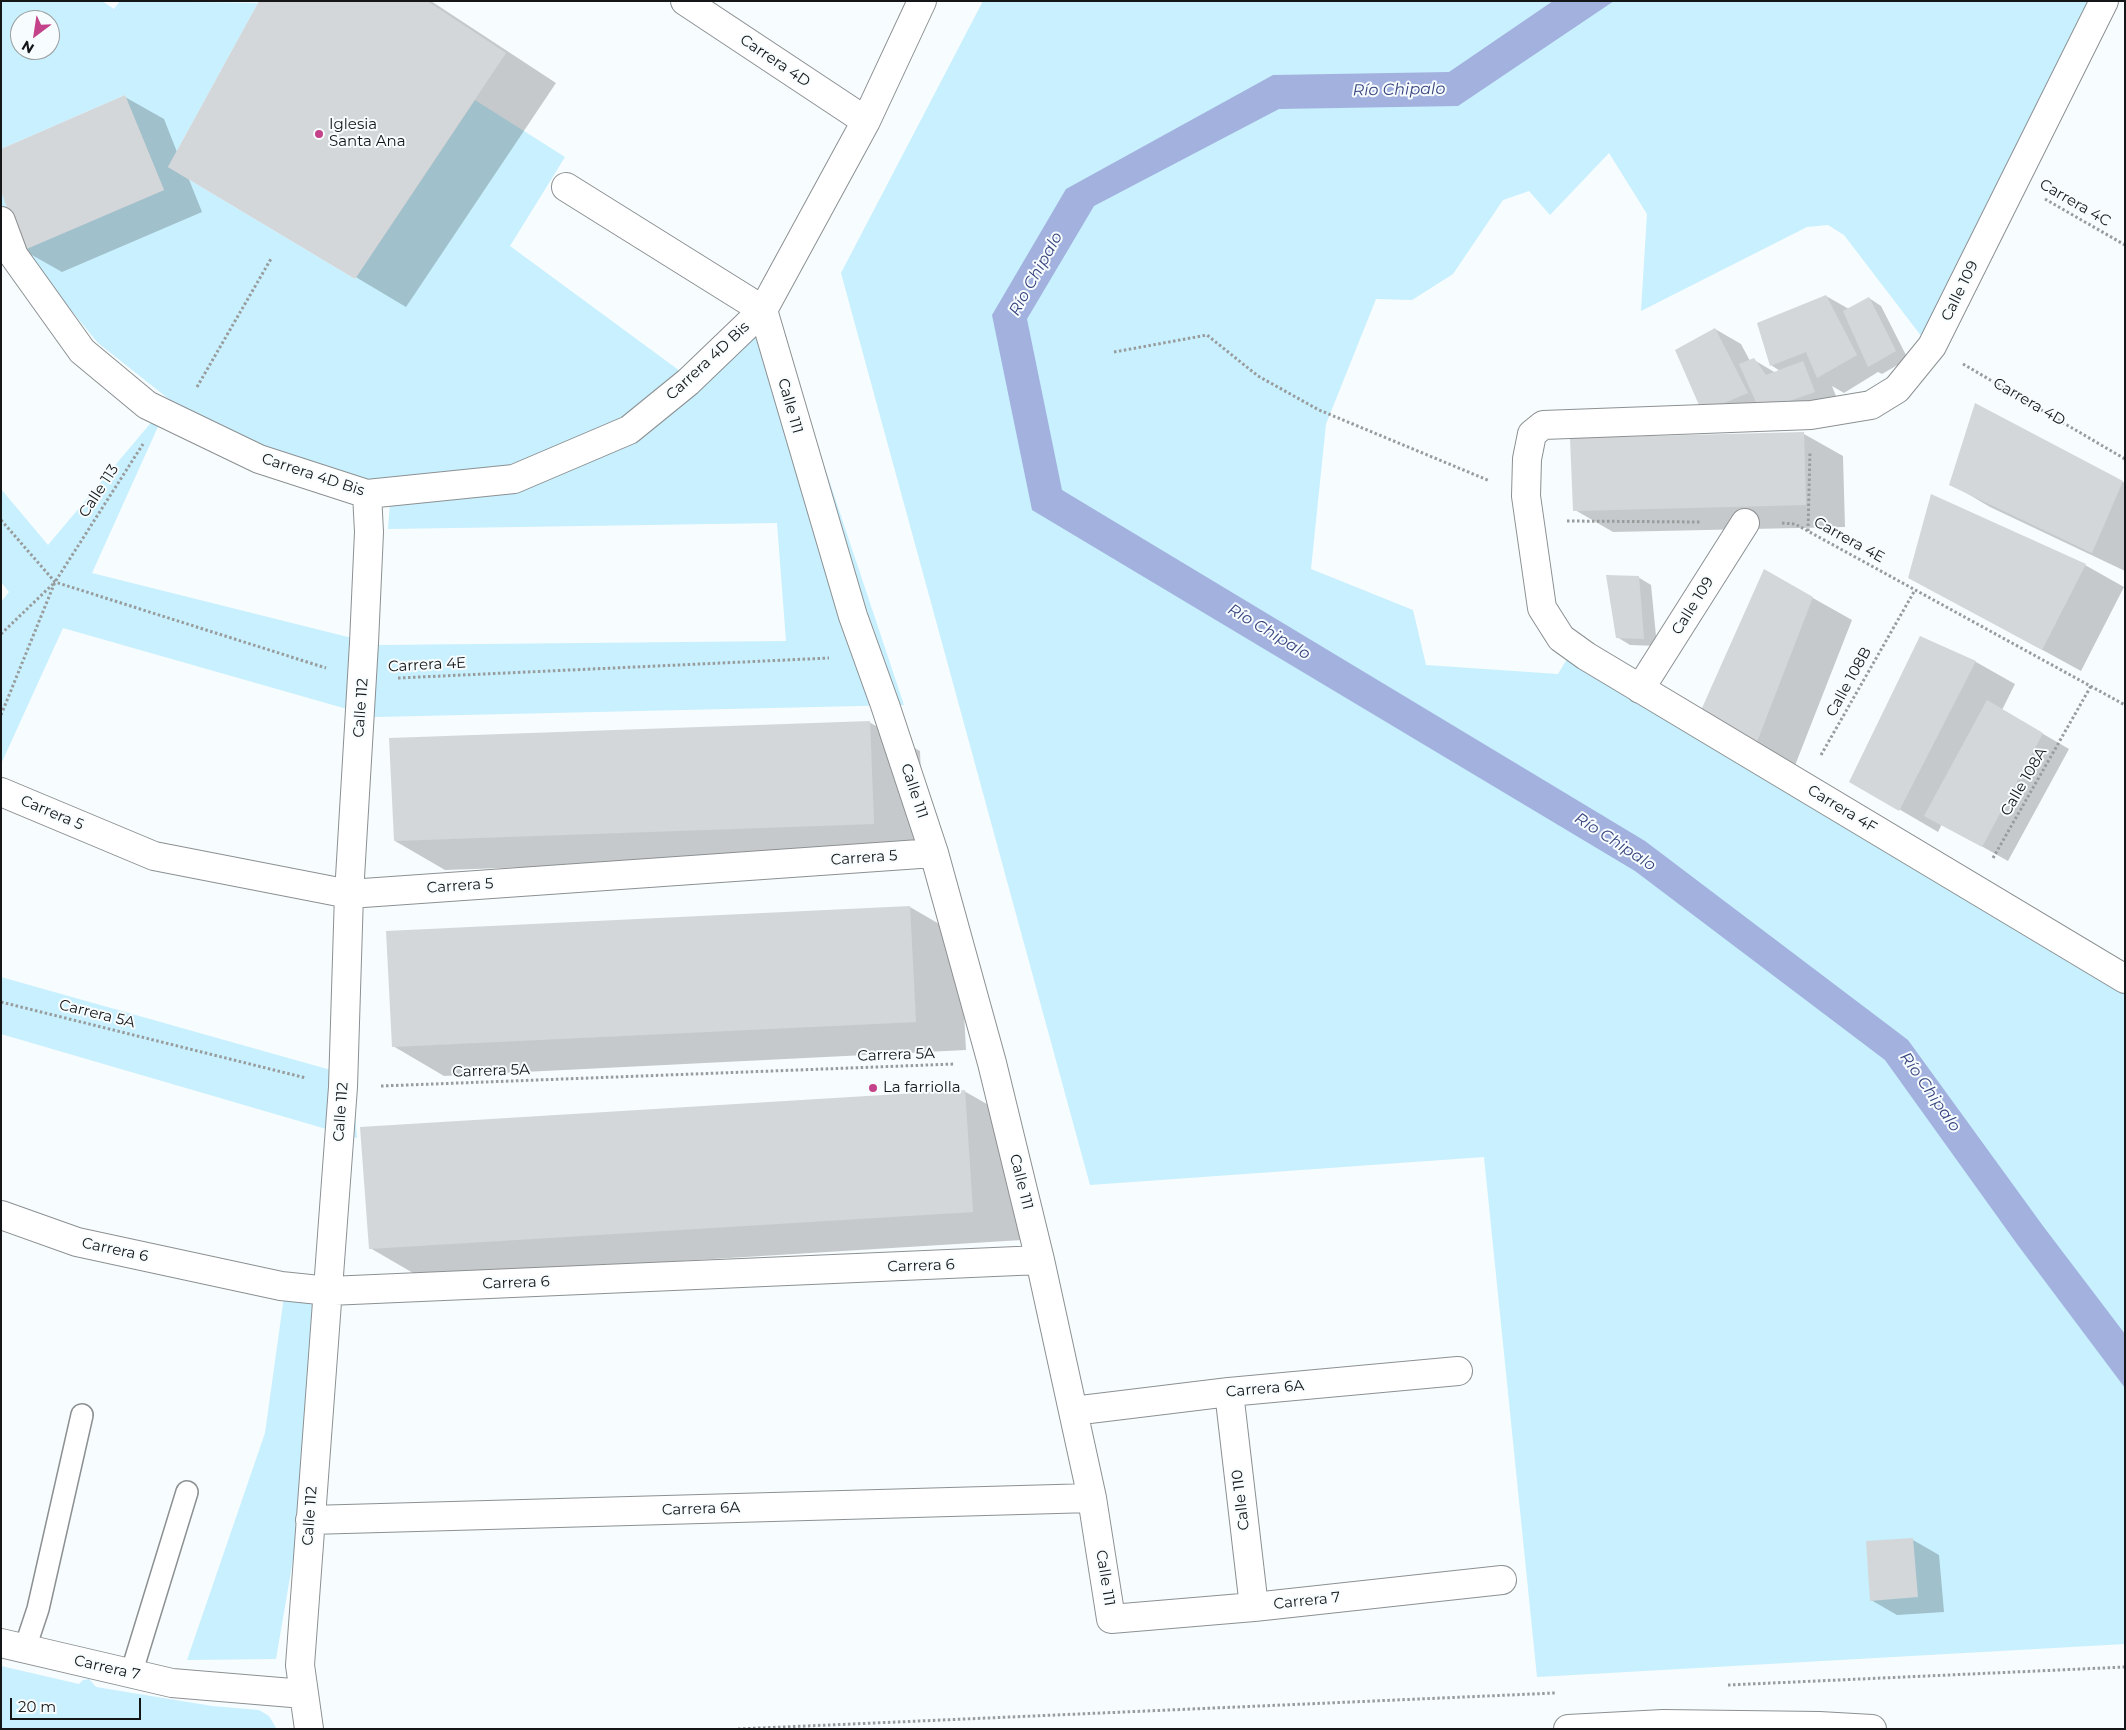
<!DOCTYPE html>
<html>
<head>
<meta charset="utf-8">
<style>
  body { margin:0 }
  #map { position:relative; width:2126px; height:1730px; overflow:hidden; background:#f7fcfe; font-family:Montserrat,sans-serif }
  canvas { display:block }
  .frame { position:absolute; inset:0; border:2px solid #141617; pointer-events:none }
  .north { position:absolute; left:10px; top:10px; width:50px; height:50px; box-sizing:border-box; background:#f7fcfe; border:1px solid #9ca0a2; border-radius:50%; rotate:211deg; font-size:14px; font-weight:700; line-height:20px; text-align:center; color:#141617 }
  .north::after { content:''; display:block; margin:auto; width:18px; height:22px; background:#c3428a; clip-path:polygon(50% 0,100% 100%,50% 72%,0 100%) }
  .scale { position:absolute; left:10px; top:1698px; width:131px; height:22px; box-sizing:border-box; border:2px solid #141617; border-top:0; padding-left:6px; font-size:15px; line-height:18px; white-space:nowrap; color:#141617; -webkit-text-stroke:4px #f7fcfe; paint-order:stroke }
</style>
</head>
<body>
<div id="map">
<canvas width="2126" height="1730"></canvas>
<div class="frame"></div>
<div class="north">N</div>
<div class="scale">20 m</div>
</div>
<script>
const ctx = document.querySelector('canvas').getContext('2d');
ctx.lineJoin = 'round';
function fill(path, color) { ctx.fillStyle = color; ctx.fill(path, 'evenodd'); }
const shape = rows => new Path2D(rows.map(r => 'M' + r).join(''));
function trace(path, color, width, dash) { ctx.strokeStyle = color; ctx.lineWidth = width; ctx.lineCap = dash ? 'butt' : 'round'; ctx.setLineDash(dash || []); ctx.stroke(path); }
function label(font, color, halo, rows, align = 'center') {
  ctx.font = font + ' Montserrat,sans-serif'; ctx.lineWidth = 4; ctx.setLineDash([]); ctx.textBaseline = 'middle'; ctx.strokeStyle = halo; ctx.fillStyle = color; for (const [text, x, y, turn = 0] of rows) {
    ctx.save(); ctx.translate(x, y); ctx.rotate((+turn || 0) * Math.PI / 180); ctx.textAlign = isNaN(turn) ? turn : align; if (halo) ctx.strokeText(text, 0, 0); ctx.fillText(text, 0, 0); ctx.restore();
  }
}
const green = shape([
  [1,1,102,1,114,9,120,1,258,3,168,167,355,279,475,100,565,157,510,246,684,374,776,296,787,354,904,705,375,717,63,628,1,764,1,602,9,592,1,582,1,489,48,545,170,400,98,343,22,251,1,262,1,191,23,250,164,190,125,95,1,149],
  [20,20,50,20,50,50,20,50],
  [170,400,180,408,261,453,391,489,388,529,777,523,786,641,380,645,92,573],
  [983,1,2089,1,1925,341,1844,235,1828,225,1807,227,1641,311,1647,214,1609,153,1550,215,1529,191,1503,200,1453,274,1412,300,1376,299,1326,424,1311,569,1413,610,1426,665,1558,674,1573,649,2125,978,2125,1644,1537,1677,1484,1157,1090,1185,841,273],
  [1,977,352,1076,357,1138,1,1034],
  [287,1275,340,1286,276,1659,187,1660,265,1433],
  [1,1666,79,1684,83,1680,89,1679,96,1687,212,1706,259,1710,269,1716,276,1728,1,1729]
]);
const water = shape([
  [1553,1,1614,1,1458,106,1279,109,1094,206,1027,319,1062,490,1645,841,1908,1040,2043,1226,2125,1334,2125,1388,2017,1244,1885,1060,1635,871,1032,510,992,315,1066,189,1273,75,1449,72]
]);
const shadow = shape([
  [260,1,431,1,556,83,406,307,188,177,202,212,62,272,23,250,125,97,164,119,177,152],
  [1826,296,1849,309,1869,298,1881,306,1908,359,1882,374,1878,372,1844,393,1832,386,1840,406,1703,411,1715,329,1741,344,1750,361,1754,360,1776,373,1780,371,1771,365],
  [1976,405,2125,483,2125,571,1990,507,1951,484],
  [1804,434,1843,456,1845,527,1613,532,1575,510],
  [2085,565,2124,587,2081,671,1909,577],
  [1765,571,1852,620,1794,768,1739,739],
  [1638,577,1651,585,1657,646,1630,645,1617,637],
  [1920,638,1976,662,2015,684,2002,710,2069,749,2008,861,1942,824,1938,832,1851,781],
  [869,722,920,751,924,853,445,870,395,841],
  [910,907,960,936,966,1050,444,1076,393,1046],
  [964,1091,1015,1120,1022,1240,420,1277,370,1248],
  [1913,1540,1939,1555,1944,1612,1897,1615,1871,1600]
]);
const building = shape([
  [259,1,427,1,506,53,355,279,168,167],
  [125,95,164,190,22,251,1,191,1,149],
  [1826,295,1857,355,1817,378,1806,352,1770,366,1757,323],
  [1869,297,1896,351,1868,367,1843,311],
  [1715,328,1748,393,1702,412,1675,350],
  [1754,358,1766,375,1803,361,1815,392,1760,411,1739,364],
  [1975,403,2123,481,2092,553,1949,485],
  [1804,432,1806,505,1573,511,1570,438],
  [1931,494,2086,564,2042,650,1908,578],
  [1764,569,1813,597,1755,747,1698,717],
  [1606,575,1639,576,1644,639,1616,638],
  [1920,636,1976,661,1899,811,1849,782],
  [1987,700,2043,733,1982,847,1924,816],
  [870,721,874,824,394,841,389,738],
  [910,906,916,1022,392,1047,386,931],
  [965,1090,973,1212,369,1249,360,1127],
  [1913,1538,1918,1597,1870,1601,1866,1541]
]);
const path = shape([
  [2045,199,2125,245],
  [1114,352,1207,335,1258,376,1319,410,1490,481],
  [1963,364,2125,459],
  [197,387,272,257],
  [1,520,55,582,326,668],
  [1567,521,1701,522],
  [1782,523,1795,524,2125,705],
  [1808,531,1810,451],
  [1,634,53,584],
  [398,678,829,658],
  [1,715,55,582,143,444],
  [1821,755,1915,590],
  [1993,858,2091,686],
  [1,1002,306,1078],
  [381,1086,954,1064],
  [1728,1685,2125,1667],
  [738,1729,1555,1693]
]);
const lane = shape([
  [25,1648,38,1609,82,1415],
  [131,1674,187,1492]
]);
const street = shape([
  [685,1,866,121],
  [2104,1,1932,346,1897,389,1871,405,1811,415,1543,425,1532,434,1527,459,1526,496,1542,608,1561,638,1586,656,2125,979],
  [566,187,763,310],
  [1,221,14,256,82,351,147,405,178,420,259,459,367,494,514,479,629,430,688,382,763,310,866,121,922,1],
  [763,310,853,616,885,705,934,853,992,1063,1040,1260,1092,1498,1111,1619,1254,1607,1502,1580],
  [1640,689,1745,523],
  [1,792,154,856,349,894,934,853],
  [1,1215,77,1242,281,1286,329,1291,1040,1260],
  [1229,1392,1254,1607],
  [1073,1411,1229,1392,1458,1371],
  [310,1520,1092,1498],
  [1,1643,172,1683,304,1694],
  [309,1729,300,1665,343,1087,349,894,364,643,369,532,367,494]
]);
const primary = shape([
  [1568,1729,1663,1724,1819,1726,1872,1729]
]);
const markers = [
  [319,134,5,"#c3428a"],
  [873,1088,5,"#c3428a"]
];
const streetNames = [
  ["Carrera 4D",775,61,34],
  ["Carrera 4C",2075,203,30],
  ["Calle 109",1960,291,-64],
  ["Carrera 4D Bis",708,361,-43],
  ["Carrera 4D",2029,402,30],
  ["Calle 111",790,406,74],
  ["Carrera 4D Bis",313,475,18],
  ["Calle 113",99,491,-57],
  ["Carrera 4E",1849,540,29],
  ["Calle 109",1693,606,-58],
  ["Carrera 4E",427,665,-3],
  ["Calle 108B",1849,682,-61],
  ["Calle 112",361,708,-86],
  ["Calle 108A",2024,782,-60],
  ["Calle 111",914,791,72],
  ["Carrera 4F",1842,809,31],
  ["Carrera 5",52,813,23],
  ["Carrera 5",864,858,-4],
  ["Carrera 5",460,886,-4],
  ["Carrera 5A",97,1014,14],
  ["Carrera 5A",896,1055,-2],
  ["Carrera 5A",491,1071,-2],
  ["Calle 112",341,1112,-86],
  ["Calle 111",1021,1182,76],
  ["Carrera 6",115,1250,12],
  ["Carrera 6",921,1266,-2],
  ["Carrera 6",516,1283,-2],
  ["Carrera 6A",1265,1389,-5],
  ["Calle 110",1241,1500,-97],
  ["Carrera 6A",701,1509,-2],
  ["Calle 112",310,1516,-86],
  ["Calle 111",1105,1578,81],
  ["Carrera 7",1307,1601,-6],
  ["Carrera 7",107,1668,13]
];
const poiNames = [
  ["Iglesia",329,125],
  ["Santa Ana",329,142],
  ["La farriolla",883,1088]
];
const waterNames = [
  ["Río Chipalo",1399,90,-1],
  ["Río Chipalo",1036,274,-61],
  ["Río Chipalo",1269,632,31],
  ["Río Chipalo",1615,842,33],
  ["Río Chipalo",1930,1092,55]
];
fill(green, '#c8f0fe');
fill(water, '#a3b1df');
fill(shadow, '#0003');
fill(building, '#d3d7da');
trace(lane, '#8c9092', 24);
trace(street, '#8c9092', 30);
trace(primary, '#8c9092', 30);
trace(path, '#989c9d', 3, [2.5, 2.5]);
trace(lane, '#fff', 21);
trace(street, '#fff', 28);
trace(primary, '#fff', 28);
for (const [x, y, r, color] of markers) { const dot = new Path2D(); dot.arc(x, y, r, 0, 2 * Math.PI); ctx.fillStyle = color; ctx.fill(dot); trace(dot, '#f7fcfe', 2); }
label('15px', '#141617', '#f7fcfe', streetNames);
label('15px', '#141617', '#f7fcfe', poiNames, 'left');
label('italic 16px', '#38457f', '#f7fcfe', waterNames);
</script>
</body>
</html>
